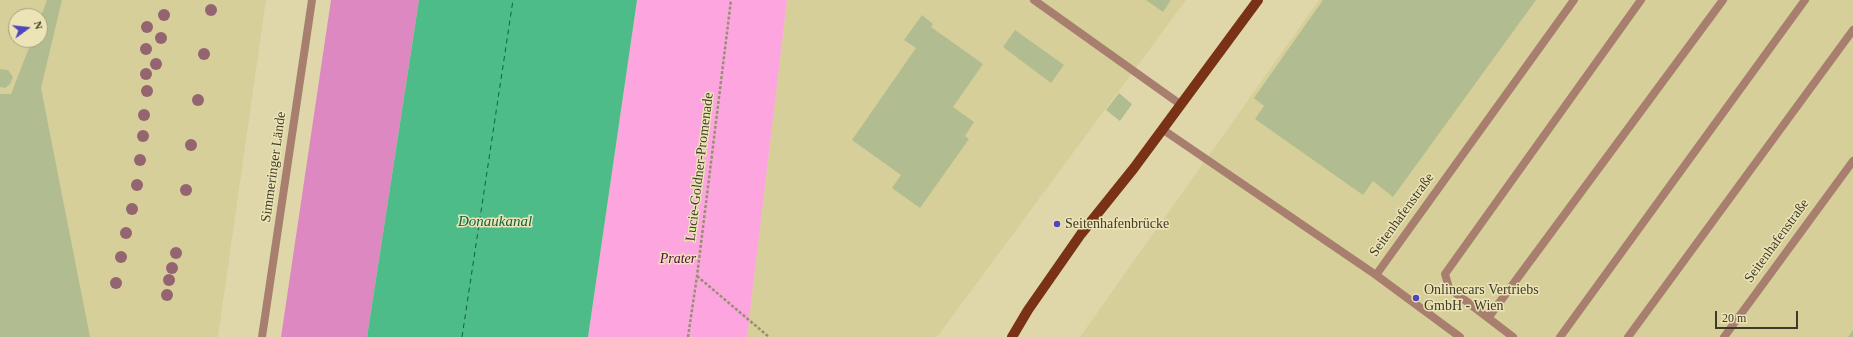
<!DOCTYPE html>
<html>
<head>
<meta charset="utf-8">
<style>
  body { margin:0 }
  #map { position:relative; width:1853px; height:337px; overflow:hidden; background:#dfd7a9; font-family:"Times New Roman",serif }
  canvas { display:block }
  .north { position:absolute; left:8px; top:8px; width:40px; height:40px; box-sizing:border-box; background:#ece4b6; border:1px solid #a6a07e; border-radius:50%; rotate:75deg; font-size:11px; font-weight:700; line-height:16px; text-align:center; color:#3e3b29 }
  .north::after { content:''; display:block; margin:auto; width:14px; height:18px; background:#4e46bc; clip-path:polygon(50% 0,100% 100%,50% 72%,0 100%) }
  .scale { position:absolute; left:1715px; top:311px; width:83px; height:18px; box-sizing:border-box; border:2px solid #3e3b29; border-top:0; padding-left:5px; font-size:12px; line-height:14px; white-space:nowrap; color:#3e3b29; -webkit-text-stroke:3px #ece4b6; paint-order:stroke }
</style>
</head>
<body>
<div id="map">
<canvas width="1853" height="337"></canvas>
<div class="north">N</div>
<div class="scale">20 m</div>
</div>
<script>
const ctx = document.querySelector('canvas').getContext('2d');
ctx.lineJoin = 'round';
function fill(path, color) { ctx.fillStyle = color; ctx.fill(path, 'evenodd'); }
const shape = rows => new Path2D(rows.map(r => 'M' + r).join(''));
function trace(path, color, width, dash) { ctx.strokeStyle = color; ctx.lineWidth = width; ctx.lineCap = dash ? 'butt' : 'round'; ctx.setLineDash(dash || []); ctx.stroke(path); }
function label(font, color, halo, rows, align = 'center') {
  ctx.font = font + ' "Times New Roman",serif'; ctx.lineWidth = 3; ctx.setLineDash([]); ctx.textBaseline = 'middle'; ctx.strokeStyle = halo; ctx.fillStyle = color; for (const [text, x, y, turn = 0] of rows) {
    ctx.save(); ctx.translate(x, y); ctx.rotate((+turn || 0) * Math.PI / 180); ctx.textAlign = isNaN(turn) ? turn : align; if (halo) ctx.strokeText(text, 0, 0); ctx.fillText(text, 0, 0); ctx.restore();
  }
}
const built = shape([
  [0,0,266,0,218,337,0,337],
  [16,16,40,16,40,40,16,40],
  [787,0,1186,0,937,337,747,337],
  [1319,0,1853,0,1853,337,1080,337]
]);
const green = shape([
  [637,0,787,0,747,337,588,337]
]);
const forest = shape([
  [331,0,419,0,367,337,281,337]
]);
const water = shape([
  [419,0,637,0,588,337,367,337]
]);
const ferry = shape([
  [462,337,513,0]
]);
const building = shape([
  [47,0,62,0,41,88,90,337,0,337,0,94,11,94,32,40,40,40,40,19],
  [1146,0,1171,0,1163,12],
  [1323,0,1536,0,1393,197,1373,181,1363,195,1255,119,1264,106,1254,98],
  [922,15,933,24,931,27,983,64,953,107,974,122,965,136,969,139,920,208,892,188,901,175,852,140,916,48,904,40],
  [1015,30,1064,65,1051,83,1003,47],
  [0,69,8,70,13,77,10,84,5,88,0,87],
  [1119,93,1132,104,1120,121,1106,110],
  [1853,330,1853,337,1848,337]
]);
const path = shape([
  [697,276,769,337],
  [688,337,697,276,731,0]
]);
const lane = shape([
  [1162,129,1376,275,1574,0],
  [1376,275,1460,337],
  [1488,318,1723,0],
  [262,337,312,0],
  [1513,337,1449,288,1445,274,1641,0],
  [1560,337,1805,0],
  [1628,337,1853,30],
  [1724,337,1853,161]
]);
const street = shape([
  [1034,0,1180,104]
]);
const primary = shape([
  [1012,337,1028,310,1081,234,1134,168,1258,0]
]);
const trees = [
  [211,10],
  [164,15],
  [147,27],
  [161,38],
  [146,49],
  [204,54],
  [156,64],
  [146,74],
  [147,91],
  [198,100],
  [144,115],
  [143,136],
  [191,145],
  [140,160],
  [137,185],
  [186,190],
  [132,209],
  [126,233],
  [176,253],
  [121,257],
  [172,268],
  [169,280],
  [116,283],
  [167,295]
];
const markers = [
  [1057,224,4,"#4e46bc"],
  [1416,298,4,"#4e46bc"]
];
const streetNames = [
  ["Simmeringer Lände",274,167,-82],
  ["Lucie-Goldner-Promenade",700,167,-83],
  ["Seitenhafenstraße",1402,215,-54],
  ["Seitenhafenstraße",1777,241,-54]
];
const poiNames = [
  ["Seitenhafenbrücke",1065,224],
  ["Onlinecars Vertriebs",1424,290],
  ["GmbH - Wien",1424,306]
];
const parkNames = [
  ["Prater",678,259]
];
const waterNames = [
  ["Donaukanal",495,222]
];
fill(built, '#d7cf99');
fill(green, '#fca5df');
fill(forest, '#de88c2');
fill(water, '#4ebc88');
trace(ferry, '#106341', 1, [5, 4]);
fill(building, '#b1bd91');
trace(path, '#96906f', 2.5, [3, 2]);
trace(lane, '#a87e6f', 8);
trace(street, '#a87e6f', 8);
trace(primary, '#7a3217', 10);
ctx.fillStyle = '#946571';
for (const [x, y] of trees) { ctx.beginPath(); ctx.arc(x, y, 6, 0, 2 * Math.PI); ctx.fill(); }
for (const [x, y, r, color] of markers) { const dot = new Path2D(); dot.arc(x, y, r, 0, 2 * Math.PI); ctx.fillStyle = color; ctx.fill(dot); trace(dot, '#ece4b6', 1.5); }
label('14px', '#3e3b29', '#ece4b6', streetNames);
label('14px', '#3e3b29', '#ece4b6', poiNames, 'left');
label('italic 14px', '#560844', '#ece4b6', parkNames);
label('italic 15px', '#106341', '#ece4b6', waterNames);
</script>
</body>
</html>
